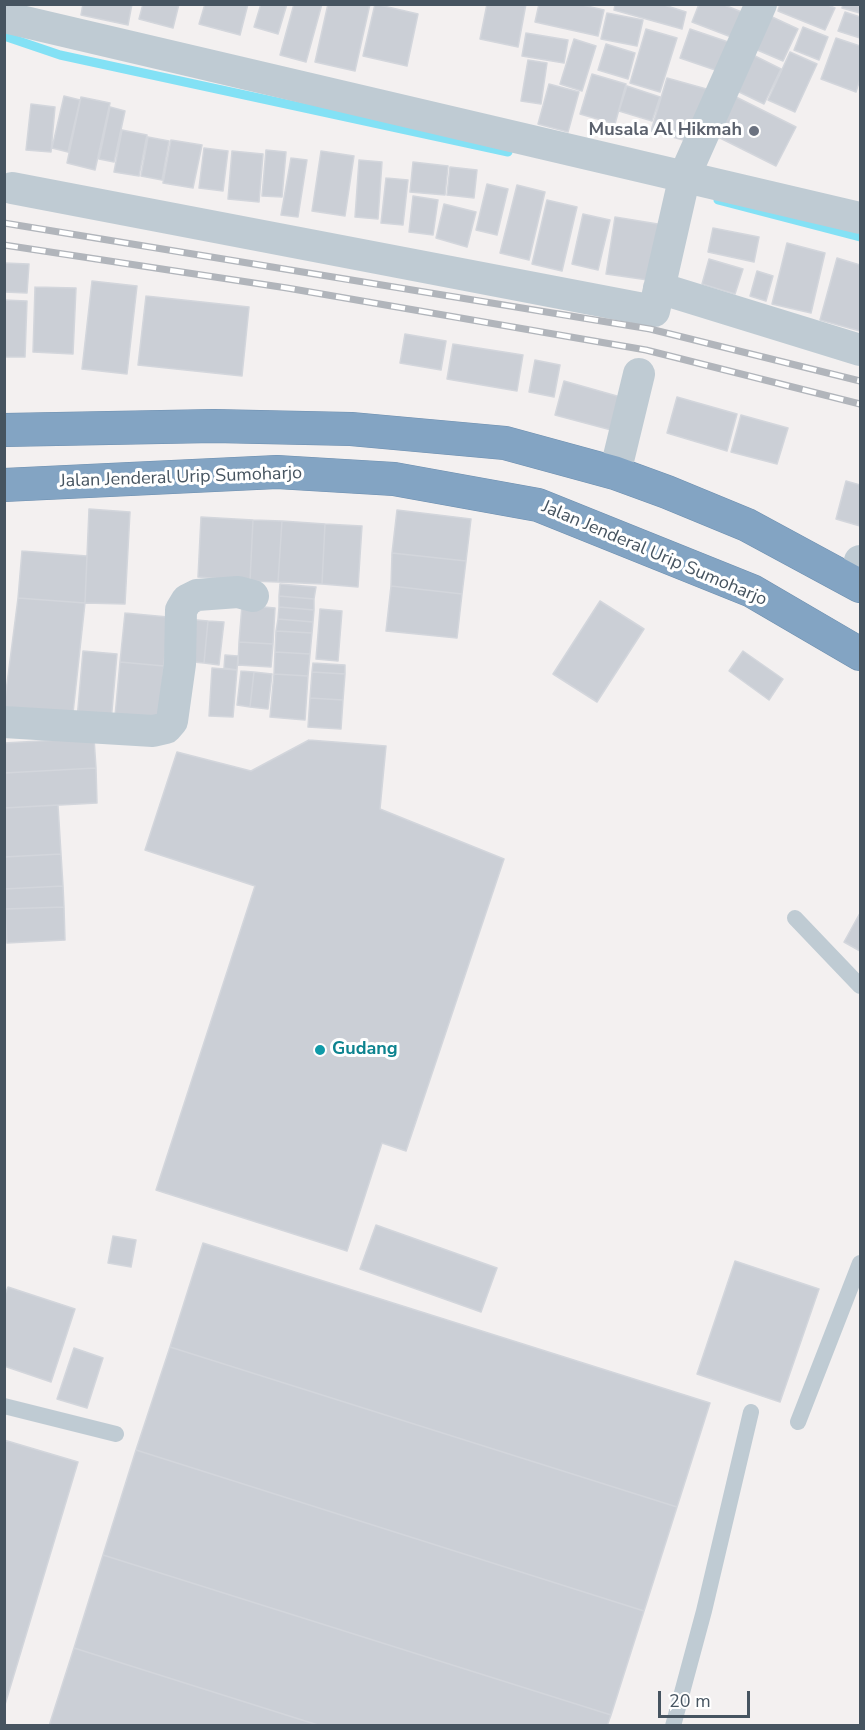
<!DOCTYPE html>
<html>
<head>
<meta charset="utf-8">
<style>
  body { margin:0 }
  #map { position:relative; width:865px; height:1730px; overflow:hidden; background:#f3f0f0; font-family:"Nunito Sans",sans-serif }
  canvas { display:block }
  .frame { position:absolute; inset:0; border:6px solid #465460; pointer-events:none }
  .scale { position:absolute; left:658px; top:1691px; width:92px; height:27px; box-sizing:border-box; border:3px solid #465460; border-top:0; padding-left:8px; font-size:18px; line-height:21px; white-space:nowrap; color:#465460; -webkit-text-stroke:4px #fff; paint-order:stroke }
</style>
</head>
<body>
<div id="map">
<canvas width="865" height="1730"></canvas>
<div class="frame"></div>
<div class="scale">20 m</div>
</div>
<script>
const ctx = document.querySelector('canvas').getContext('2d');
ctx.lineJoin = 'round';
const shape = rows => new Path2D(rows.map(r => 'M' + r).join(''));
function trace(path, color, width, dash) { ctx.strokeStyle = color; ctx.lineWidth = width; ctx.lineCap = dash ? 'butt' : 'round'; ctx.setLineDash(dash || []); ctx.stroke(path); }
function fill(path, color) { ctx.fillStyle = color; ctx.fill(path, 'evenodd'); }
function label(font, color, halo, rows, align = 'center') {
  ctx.font = font + ' "Nunito Sans",sans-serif'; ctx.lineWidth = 6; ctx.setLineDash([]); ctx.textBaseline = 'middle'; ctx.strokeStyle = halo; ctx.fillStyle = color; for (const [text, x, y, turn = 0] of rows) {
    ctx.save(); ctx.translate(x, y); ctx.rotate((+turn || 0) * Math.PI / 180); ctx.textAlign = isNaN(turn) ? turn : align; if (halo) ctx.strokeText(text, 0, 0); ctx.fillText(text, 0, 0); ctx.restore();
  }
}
const stream = shape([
  [4,36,60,55,508,152],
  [718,200,860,237]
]);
const building = shape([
  [83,4,132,4,128,25,81,15,83,4],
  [143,4,179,4,173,28,139,19,143,4],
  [205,4,248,4,240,35,199,24,205,4],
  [261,4,287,4,278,34,254,27,261,4],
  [294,4,322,4,306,62,280,55,294,4],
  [328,4,370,4,355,71,315,62,328,4],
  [375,4,418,14,407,66,363,56,375,4],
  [487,4,526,4,518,47,480,39,487,4],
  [539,4,578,4,604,10,598,36,535,22,539,4],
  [615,4,661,4,686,12,682,29,614,10,615,4],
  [699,4,722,4,749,15,739,40,692,22,699,4],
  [780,4,826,4,835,8,825,30,778,11,780,4],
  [843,4,860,4,860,13,842,8,843,4],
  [845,12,860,17,860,38,838,31,845,12],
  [607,13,643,20,637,46,601,39,607,13],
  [770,16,798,29,783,61,755,49,770,16],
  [803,27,828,37,819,60,794,50,803,27],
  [646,29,677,38,660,92,630,83,646,29],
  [690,29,737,45,727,74,680,58,690,29],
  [526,33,568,40,564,63,522,56,526,33],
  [836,38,860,46,860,79,856,92,821,79,836,38],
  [574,39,596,46,582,91,560,84,574,39],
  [606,44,635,53,628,79,598,70,606,44],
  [790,52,817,64,795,112,768,100,790,52],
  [749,53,781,69,764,104,733,89,749,53],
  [528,60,547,63,541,104,521,101,528,60],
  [592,74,626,84,615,124,580,114,592,74],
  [667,78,710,90,694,143,651,131,667,78],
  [549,84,579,92,568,132,538,124,549,84],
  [627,86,660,97,652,121,619,111,627,86],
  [732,95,796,127,776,166,712,134,732,95],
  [64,96,80,100,68,152,52,148,64,96],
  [81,97,110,103,95,170,67,163,81,97],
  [31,104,55,107,51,152,26,150,31,104],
  [110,107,125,111,114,162,99,159,110,107],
  [122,130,147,135,139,176,114,172,122,130],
  [148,137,169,141,162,180,141,176,148,137],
  [171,140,202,145,193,188,163,183,171,140],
  [204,148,228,151,223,191,199,188,204,148],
  [266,150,286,152,282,197,262,196,266,150],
  [232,151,263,154,259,202,228,199,232,151],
  [321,151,354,156,345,216,312,211,321,151],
  [291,158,307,160,298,217,281,215,291,158],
  [359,160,382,162,378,219,355,217,359,160],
  [413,162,448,166,445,195,410,192,413,162],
  [450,167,477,170,474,198,447,195,450,167],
  [386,178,408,180,403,225,381,223,386,178],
  [487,184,508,189,497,235,476,230,487,184],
  [517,185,545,192,529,260,500,253,517,185],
  [413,196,438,200,433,235,409,232,413,196],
  [547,200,577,207,562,271,532,264,547,200],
  [444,204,476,212,467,247,436,238,444,204],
  [583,214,610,220,598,270,572,264,583,214],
  [615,217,664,225,655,281,606,274,615,217],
  [713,228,759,237,754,262,708,252,713,228],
  [787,243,825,253,811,313,772,304,787,243],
  [837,258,860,265,860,331,820,320,837,258],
  [709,259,743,269,735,294,702,284,709,259],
  [4,263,29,264,27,293,4,292,4,263],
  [757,271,773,276,766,301,750,296,757,271],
  [92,281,137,286,127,374,82,369,92,281],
  [35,287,76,288,73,354,33,352,35,287],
  [146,296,249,307,242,376,138,365,146,296],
  [4,300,27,301,25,357,4,357,4,300],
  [405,334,446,341,441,370,400,363,405,334],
  [453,344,523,355,517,391,447,379,453,344],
  [535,360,560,365,554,397,529,392,535,360],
  [564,381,624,398,615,431,555,415,564,381],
  [677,397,737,414,727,451,667,433,677,397],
  [741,415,788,428,777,464,731,452,741,415],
  [846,481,860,485,860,526,836,519,846,481],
  [89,509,130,512,125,604,85,603,89,509],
  [397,510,471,519,466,561,392,553,397,510],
  [201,517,253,520,250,581,198,577,201,517],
  [253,520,282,521,278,582,250,581,253,520],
  [282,521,325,524,322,584,278,582,282,521],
  [325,524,362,526,358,587,322,584,325,524],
  [22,551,87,556,85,603,18,598,22,551],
  [392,553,466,561,462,594,391,586,392,553],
  [280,584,316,587,314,599,279,596,280,584],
  [391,586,462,594,457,638,386,631,391,586],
  [279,596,314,599,314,610,279,607,279,596],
  [18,598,85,603,73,713,4,707,18,598],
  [600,601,644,629,597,702,553,674,600,601],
  [242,605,275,608,273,644,239,642,242,605],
  [279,607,314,610,313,622,278,619,279,607],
  [320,609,342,611,338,661,316,659,320,609],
  [125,613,168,617,164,666,120,662,125,613],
  [186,619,208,621,204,663,182,661,186,619],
  [278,619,313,622,312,633,276,631,278,619],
  [208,621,224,622,219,665,204,663,208,621],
  [276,631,312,633,310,654,275,652,276,631],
  [239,642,273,644,271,667,238,665,239,642],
  [83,651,117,654,111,722,77,719,83,651],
  [743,651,783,679,769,700,729,671,743,651],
  [275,652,310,654,308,676,274,674,275,652],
  [225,655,238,656,237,670,224,668,225,655],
  [120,662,164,666,159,721,115,716,120,662],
  [313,663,345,665,345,674,312,672,313,663],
  [212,668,237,670,233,717,209,716,212,668],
  [241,671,254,672,250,707,237,705,241,671],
  [254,672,272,674,268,709,250,707,254,672],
  [312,672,345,674,343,700,310,698,312,672],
  [274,674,308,676,305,720,270,717,274,674],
  [310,698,343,700,341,729,308,727,310,698],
  [94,738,96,768,4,773,4,743,94,738],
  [309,740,386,746,380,809,504,859,406,1151,382,1143,347,1251,156,1190,255,886,145,850,177,752,251,771,309,740],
  [96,768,97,803,4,808,4,773,96,768],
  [58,805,61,854,4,857,4,808,58,805],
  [61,854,63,886,4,889,4,857,61,854],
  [63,886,64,907,5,909,4,889,63,886],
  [64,907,65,940,7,943,5,909,64,907],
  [860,913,860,951,844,942,860,913],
  [376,1225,497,1268,481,1312,360,1269,376,1225],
  [113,1236,136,1240,131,1267,108,1263,113,1236],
  [203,1243,710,1403,677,1507,170,1347,203,1243],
  [735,1261,819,1289,780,1402,697,1374,735,1261],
  [8,1287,75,1309,51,1382,4,1366,4,1297,8,1287],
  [170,1347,677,1507,644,1611,136,1450,170,1347],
  [74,1348,103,1358,87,1408,57,1399,74,1348],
  [4,1440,78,1462,4,1708,4,1440],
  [136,1450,644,1611,611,1715,103,1555,136,1450],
  [103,1555,611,1715,607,1726,321,1726,74,1648,103,1555],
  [74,1648,321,1726,49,1726,74,1648]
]);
const lane = shape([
  [795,918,860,986],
  [4,1406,116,1434],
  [798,1422,860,1263],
  [673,1726,704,1611,751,1412]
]);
const street = shape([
  [4,17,860,218],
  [12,188,654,311,685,175,761,4],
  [659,288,860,350],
  [615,473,639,374],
  [854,582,860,561],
  [4,722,153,731,166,728,172,721,180,664,181,610,187,600,197,595,238,592,253,596]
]);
const highway = shape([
  [4,430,214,426,351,429,505,443,615,473,667,492,747,525,860,586],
  [4,485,277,472,394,479,538,505,752,591,860,654]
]);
const rail = shape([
  [4,223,650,329,860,381],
  [4,245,287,288,646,350,860,404]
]);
const markers = [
  [754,131,6,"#6b7280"],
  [320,1050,6,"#0f9aa8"]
];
const worshipNames = [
  ["Musala Al Hikmah",742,131]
];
const streetNames = [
  ["Jalan Jenderal Urip Sumoharjo",181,478,-2],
  ["Jalan Jenderal Urip Sumoharjo",654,554,23]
];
const cultureNames = [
  ["Gudang",332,1050]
];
trace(stream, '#83e1f5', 9);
fill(building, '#cbcfd6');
trace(building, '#d3d6dc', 1.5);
trace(highway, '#6e8faf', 34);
trace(lane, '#bfcbd3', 16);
trace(street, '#bfcbd3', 32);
trace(highway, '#83a4c3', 33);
trace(rail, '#b1b5bb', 7);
trace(rail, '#fff', 4.5, [14]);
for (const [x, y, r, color] of markers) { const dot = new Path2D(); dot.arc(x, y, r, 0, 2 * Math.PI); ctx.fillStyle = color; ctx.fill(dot); trace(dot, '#fff', 2); }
label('bold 18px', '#5b616d', '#fff', worshipNames, 'right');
label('18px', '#465460', '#fff', streetNames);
label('bold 18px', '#0d838f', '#fff', cultureNames, 'left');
</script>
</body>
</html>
